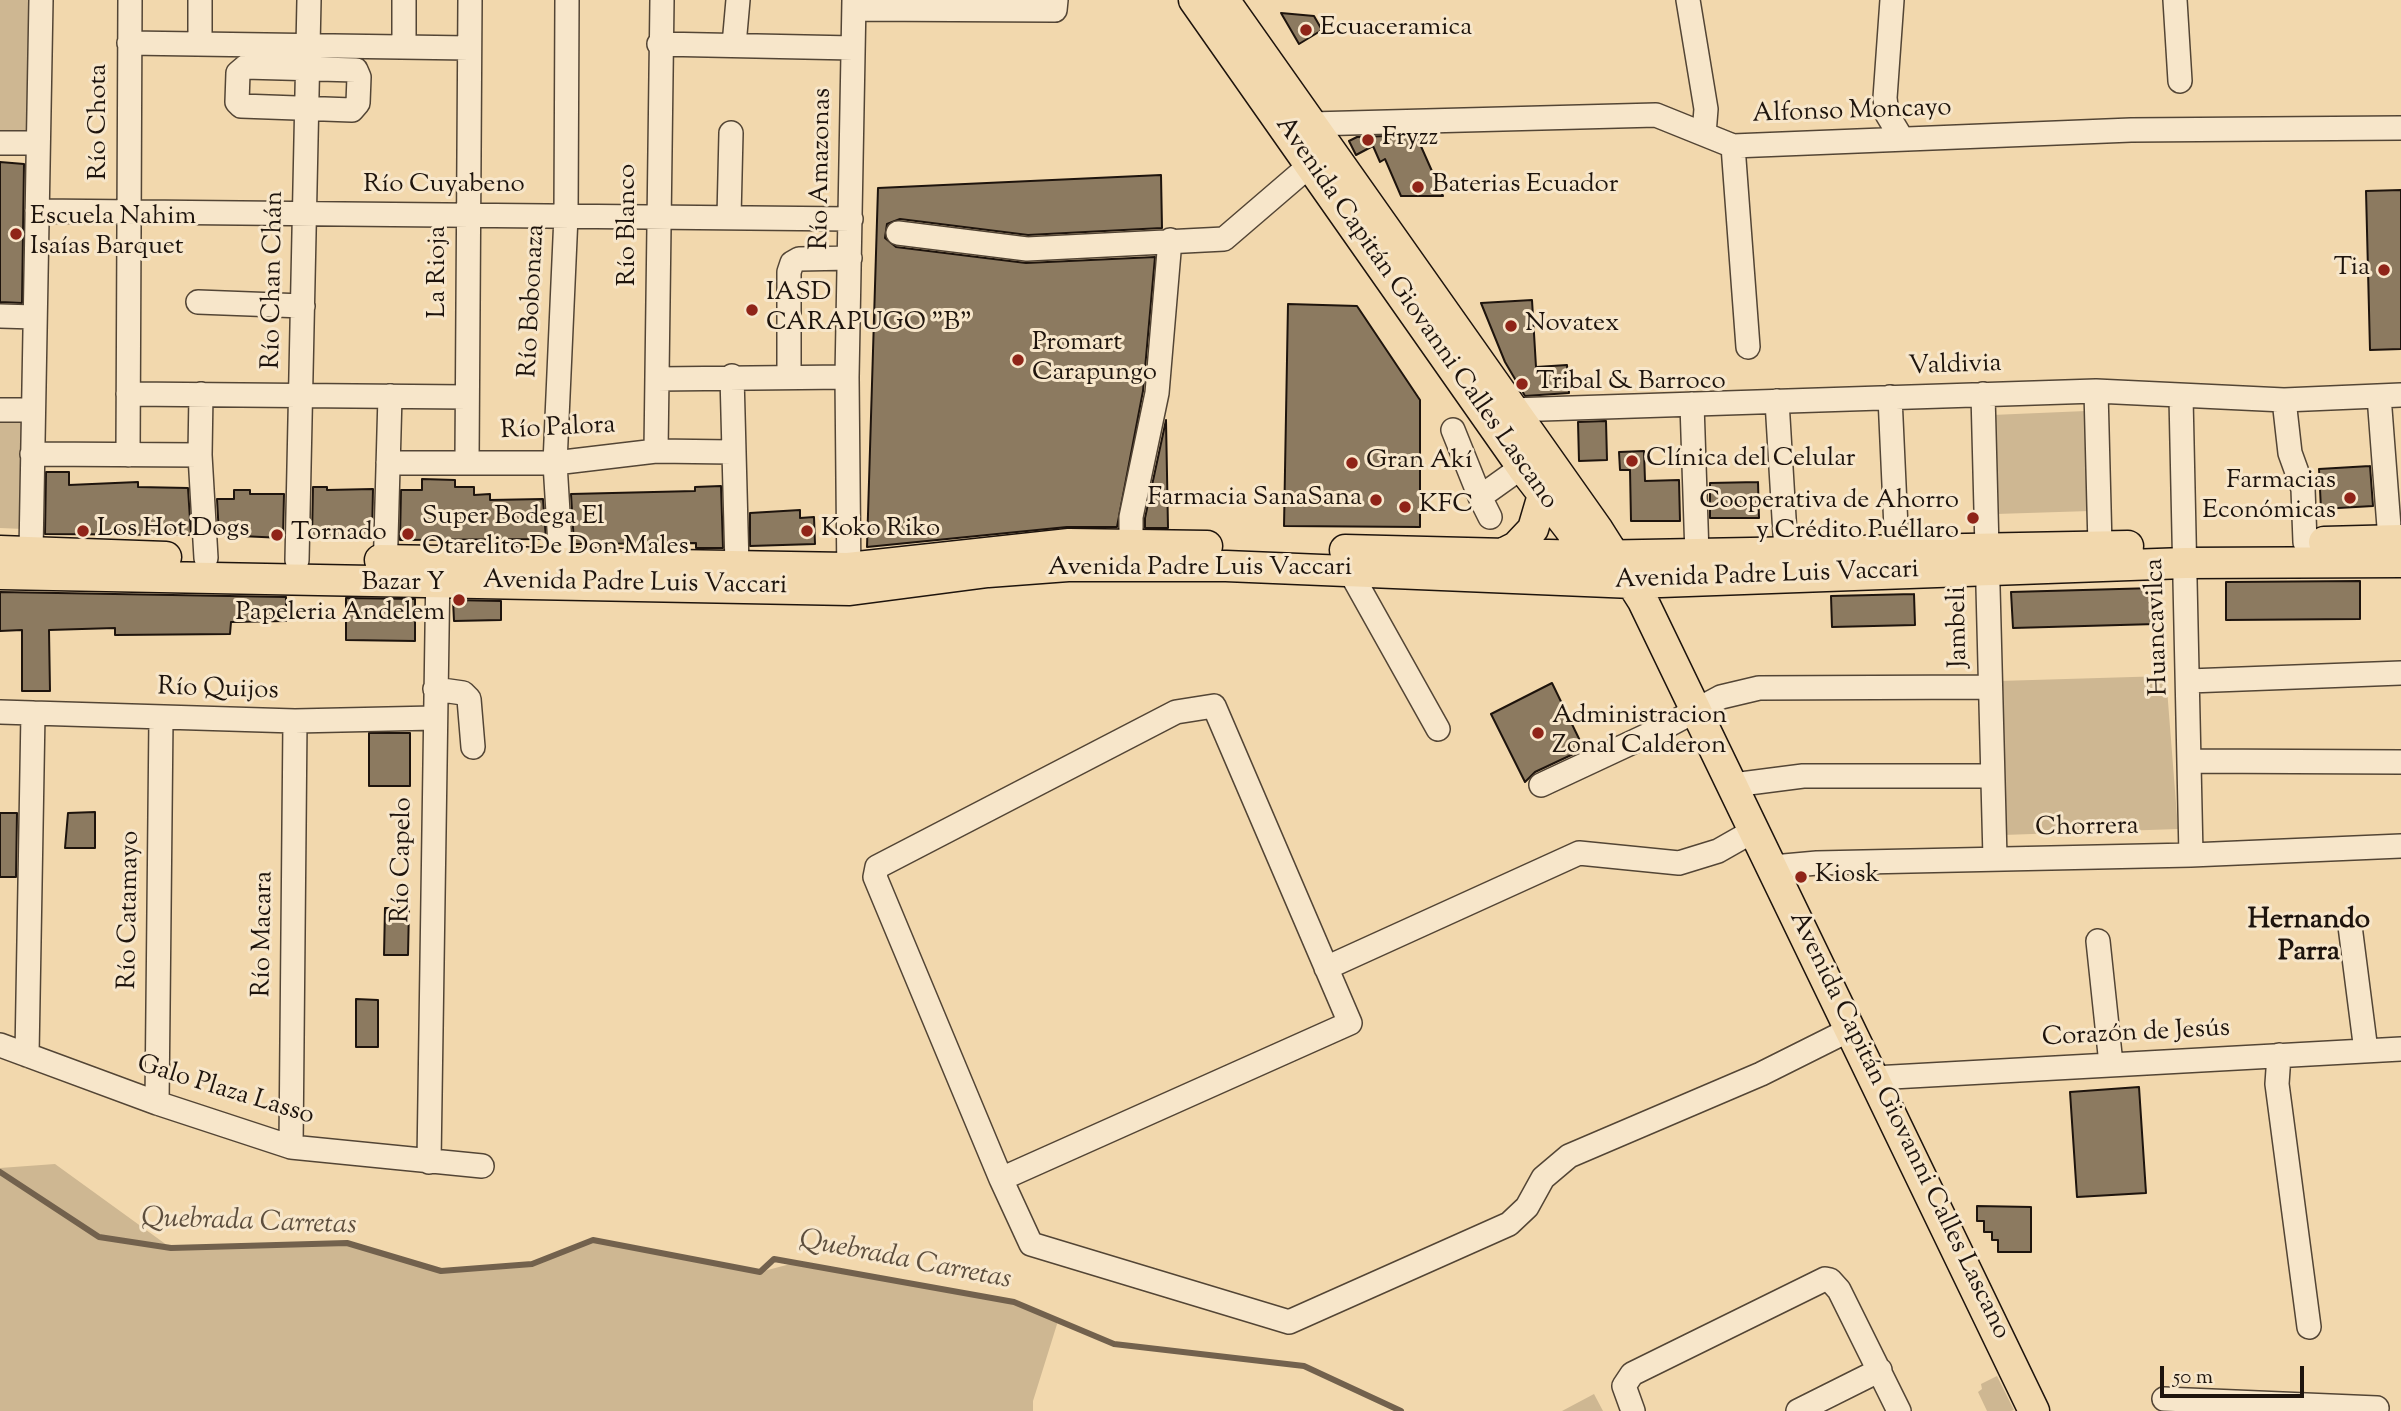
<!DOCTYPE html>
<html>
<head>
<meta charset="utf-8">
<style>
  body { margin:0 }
  #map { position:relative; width:2401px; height:1411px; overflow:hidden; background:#f2d8ad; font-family:"Sorts Mill Goudy",serif }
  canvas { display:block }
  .scale { position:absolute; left:2160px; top:1366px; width:144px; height:32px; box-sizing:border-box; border:4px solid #1e140d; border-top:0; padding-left:9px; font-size:21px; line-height:24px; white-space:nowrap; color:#1e140d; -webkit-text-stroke:5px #f7e6ca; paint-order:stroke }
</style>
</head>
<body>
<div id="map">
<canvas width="2401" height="1411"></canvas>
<div class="scale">50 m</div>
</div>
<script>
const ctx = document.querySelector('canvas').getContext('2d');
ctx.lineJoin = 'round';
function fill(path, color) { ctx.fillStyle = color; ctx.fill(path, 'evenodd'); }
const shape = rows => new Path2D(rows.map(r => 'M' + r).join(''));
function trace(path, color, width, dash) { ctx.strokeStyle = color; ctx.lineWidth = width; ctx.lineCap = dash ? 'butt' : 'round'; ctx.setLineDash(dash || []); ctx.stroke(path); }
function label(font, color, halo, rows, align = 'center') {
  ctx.font = font + ' "Sorts Mill Goudy",serif'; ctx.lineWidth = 6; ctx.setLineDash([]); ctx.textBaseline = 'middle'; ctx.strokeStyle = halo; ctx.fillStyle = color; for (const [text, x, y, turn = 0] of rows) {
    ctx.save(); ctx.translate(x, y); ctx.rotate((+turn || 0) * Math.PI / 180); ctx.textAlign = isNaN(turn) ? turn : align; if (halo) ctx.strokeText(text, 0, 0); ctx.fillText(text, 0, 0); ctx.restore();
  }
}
const green = shape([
  [0,0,36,0,35,135,0,136],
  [0,403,25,403,24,529,0,528],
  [2086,411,2090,511,1996,514,1992,415],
  [2166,676,2178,829,2003,835,1999,681],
  [55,1164,171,1248,347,1243,441,1271,531,1264,593,1240,760,1272,798,1262,1014,1302,1058,1321,1033,1401,1033,1411,0,1411,0,1168],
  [1997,1376,2014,1410,2011,1411,1987,1411,1978,1392,1982,1389,1981,1384],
  [1594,1394,1603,1411,1562,1411]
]);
const stream = shape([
  [0,1172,99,1237,171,1248,347,1243,441,1271,532,1264,593,1240,760,1272,774,1259,1014,1302,1114,1344,1304,1366,1401,1411]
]);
const building = shape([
  [1281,13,1314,16,1322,30,1299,44,1281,13],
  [1416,135,1443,196,1401,196,1385,159,1380,162,1373,146,1356,155,1349,141,1357,137,1416,135],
  [0,162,24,164,22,303,0,302,0,162],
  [1161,175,1162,228,1028,235,900,219,887,224,885,238,896,247,1026,263,1155,257,1143,391,1117,527,1067,527,867,547,878,188,1161,175],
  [2401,190,2401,349,2370,350,2366,191,2401,190],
  [1532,300,1536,367,1567,365,1569,393,1525,396,1505,362,1481,303,1532,300],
  [1288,304,1357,306,1420,400,1420,527,1284,526,1288,304],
  [1166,420,1168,528,1145,528,1145,518,1166,420],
  [1606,421,1607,460,1579,461,1578,422,1606,421],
  [1644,451,1645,481,1679,480,1680,521,1631,521,1630,470,1620,470,1619,452,1644,451],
  [2370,466,2373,506,2321,509,2319,469,2370,466],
  [46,472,69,472,69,485,138,482,138,487,188,488,191,535,45,534,46,472],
  [422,479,455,480,455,487,474,487,474,495,490,494,490,500,543,499,546,539,400,540,401,490,422,490,422,479],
  [1758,482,1759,518,1710,518,1710,483,1758,482],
  [721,486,723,548,696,548,696,543,574,544,571,494,695,491,695,487,721,486],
  [313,487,327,487,327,490,373,489,372,537,312,537,313,487],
  [234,490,250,490,250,494,284,494,283,538,219,535,217,499,234,499,234,490],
  [800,510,800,518,814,517,815,544,750,546,750,513,800,510],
  [2360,581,2360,619,2226,620,2226,582,2360,581],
  [2155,588,2156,624,2013,628,2011,592,2155,588],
  [0,592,286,597,286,621,231,622,230,634,115,635,115,628,49,630,50,691,22,691,22,630,0,631,0,592],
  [1914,594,1915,625,1832,627,1831,596,1914,594],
  [346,598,415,599,415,641,346,640,346,598],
  [453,600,501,601,501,620,454,621,453,600],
  [1552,683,1584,749,1535,772,1525,782,1491,714,1552,683],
  [369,733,410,733,410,786,369,786,369,733],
  [95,812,95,848,65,848,68,813,95,812],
  [0,813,17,813,16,877,0,877,0,813],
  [385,908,409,908,408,955,384,955,385,908],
  [356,999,378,1000,378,1047,356,1047,356,999],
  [2139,1087,2146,1193,2077,1197,2070,1092,2139,1087],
  [1977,1206,2031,1207,2031,1252,1998,1252,1998,1240,1992,1240,1992,1232,1984,1232,1984,1221,1977,1221,1977,1206]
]);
const minor = shape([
  [1688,0,1706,109,1704,134],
  [1892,0,1885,98,1887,114,1902,139],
  [2175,0,2180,81],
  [854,9,1055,10,1056,0],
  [129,43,469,48],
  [200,44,200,0],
  [659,44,853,48],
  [734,45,738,0],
  [404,47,404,0],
  [245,67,356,70,359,77,358,103,352,110,241,106,237,102,238,73,245,67],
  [1311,124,1656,115,1733,146,2131,130,2401,128],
  [0,143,38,143],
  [1733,146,1748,347],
  [37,211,851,219],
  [729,217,731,133],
  [898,233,1027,249,1224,239,1309,166],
  [198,302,303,306],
  [0,316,35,317],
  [732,376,737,566],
  [789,377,789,272,792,263,799,259,850,258],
  [657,379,847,377],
  [2096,391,2100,546],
  [128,394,467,397],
  [201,394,200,455,206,558],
  [1983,394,1995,858],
  [2379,396,2390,540],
  [1890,397,1897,550],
  [2181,397,2191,855],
  [2284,400,2290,453,2303,489,2305,542],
  [1777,401,1787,568],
  [1692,404,1697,555],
  [0,410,33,410],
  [1511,410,2096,391,2284,400,2401,395],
  [1453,430,1480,497,1522,467],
  [656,451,662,0],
  [32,454,200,455],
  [128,455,130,0],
  [467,461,470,0],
  [388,463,555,463,656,451,732,452],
  [1480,497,1490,517],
  [1131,544,1131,517,1157,393,1170,240],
  [31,552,41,0],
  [297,560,309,0],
  [561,562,555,463,566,216,567,0],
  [1349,570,1438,729],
  [385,575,390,396],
  [849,584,847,377,854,0],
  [2189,681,2401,673],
  [435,689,463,693,469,699,473,747],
  [0,712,295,721,434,718],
  [2190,761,2401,762],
  [1541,785,1663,728,1721,697,1759,688,1989,687],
  [1733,785,1803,776,1990,776],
  [1773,867,1817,863,2191,855,2401,846],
  [2350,926,2366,1051],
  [2098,941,2111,1064],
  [1326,968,1579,853,1679,863,1718,851,1755,830],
  [0,1045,157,1103,291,1147,482,1166],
  [27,1055,33,713],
  [2279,1055,2277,1084,2309,1327],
  [1874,1078,2401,1049],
  [157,1103,161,718],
  [291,1147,295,721],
  [429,1162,438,566],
  [1001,1179,875,877,877,867,1176,712,1214,706,1350,1023,1001,1179,1031,1244,1289,1322,1509,1224,1527,1207,1543,1178,1569,1156,1761,1074,1851,1029],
  [2164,1399,2377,1408],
  [1633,1411,1624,1386,1632,1374,1825,1279,1830,1280,1839,1290,1899,1411],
  [1798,1411,1880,1370]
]);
const major = shape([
  [1194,0,1522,467,1599,567],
  [1224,0,1598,530,1643,601,2034,1411],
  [2324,542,2401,540],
  [1345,550,1589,556,2128,546],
  [0,551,166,557],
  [1502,554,1516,547,1533,529,1543,495],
  [380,560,848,568,1069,544,1207,546],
  [0,574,850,590,988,572,1068,566,1226,566,1633,583,2185,563,2401,562]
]);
const markers = [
  [1306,30,7,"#8f2418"],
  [1368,140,7,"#8f2418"],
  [1418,187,7,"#8f2418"],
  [16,234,7,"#8f2418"],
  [2384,270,7,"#8f2418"],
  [752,310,7,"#8f2418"],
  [1511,326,7,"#8f2418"],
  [1018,360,7,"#8f2418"],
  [1522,384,7,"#8f2418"],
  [1632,461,7,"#8f2418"],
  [1352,463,7,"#8f2418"],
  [2350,498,7,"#8f2418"],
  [1376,500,7,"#8f2418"],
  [1405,507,7,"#8f2418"],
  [1973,518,7,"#8f2418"],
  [83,531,7,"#8f2418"],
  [807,531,7,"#8f2418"],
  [408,534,7,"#8f2418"],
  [277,535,7,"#8f2418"],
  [459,600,7,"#8f2418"],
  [1538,733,7,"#8f2418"],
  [1801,877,7,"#8f2418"]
];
const poiNames = [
  ["Ecuaceramica",1320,30],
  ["Fryzz",1382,140],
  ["Baterias Ecuador",1432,187],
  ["Escuela Nahim",30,219],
  ["Isaías Barquet",30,249],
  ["Tia",2370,270,"right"],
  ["IASD",766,295],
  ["CARAPUGO \"B\"",766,325],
  ["Novatex",1525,326],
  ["Promart",1032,345],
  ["Carapungo",1032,375],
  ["Tribal & Barroco",1536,384],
  ["Clínica del Celular",1646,461],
  ["Gran Akí",1366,463],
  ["Farmacias",2336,483,"right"],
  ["Económicas",2336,513,"right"],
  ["Farmacia SanaSana",1362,500,"right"],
  ["Cooperativa de Ahorro",1959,503,"right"],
  ["y Crédito Puéllaro",1959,533,"right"],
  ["KFC",1419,507],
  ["Super Bodega El",422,519],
  ["Otarelito De Don Males",422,549],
  ["Los Hot Dogs",97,531],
  ["Koko Riko",821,531],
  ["Tornado",291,535],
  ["Bazar Y",445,585,"right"],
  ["Papeleria Andelem",445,615,"right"],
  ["Administracion",1552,718],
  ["Zonal Calderon",1552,748],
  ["Kiosk",1815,877]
];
const streetNames = [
  ["Alfonso Moncayo",1852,113,-2],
  ["Río Chota",101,122,-90],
  ["Río Amazonas",823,169,-89],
  ["Río Cuyabeno",444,187],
  ["Río Blanco",630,225,-90],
  ["La Rioja",440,272,-90],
  ["Río Chan Chán",275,280,-89],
  ["Río Bobonaza",534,301,-87],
  ["Avenida Capitán Giovanni Calles Lascano",1415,314,55],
  ["Valdivia",1955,367,-2],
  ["Río Palora",558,430,-3],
  ["Avenida Padre Luis Vaccari",1200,570],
  ["Avenida Padre Luis Vaccari",1767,577,-2],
  ["Avenida Padre Luis Vaccari",635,585,1],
  ["Jambeli",1960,627,-91],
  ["Huancavilca",2159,627,-92],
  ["Río Quijos",218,691,2],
  ["Chorrera",2087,829,-1],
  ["Río Capelo",404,860,-89],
  ["Río Catamayo",131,910,-89],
  ["Río Macara",265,934,-89],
  ["Corazón de Jesús",2136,1035,-3],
  ["Galo Plaza Lasso",225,1092,17],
  ["Avenida Capitán Giovanni Calles Lascano",1898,1126,64]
];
const neighbourhoodNames = [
  ["Hernando",2309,922],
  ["Parra",2309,954]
];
const waterNames = [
  ["Quebrada Carretas",249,1224,2],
  ["Quebrada Carretas",905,1262,11]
];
fill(green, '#ceb792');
trace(stream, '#72614d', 6);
fill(building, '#8c7a60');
trace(building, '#1e140d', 2);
trace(minor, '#534535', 26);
trace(major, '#1e140d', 33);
trace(minor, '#f7e6ca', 23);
trace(major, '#f2d8ad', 30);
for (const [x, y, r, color] of markers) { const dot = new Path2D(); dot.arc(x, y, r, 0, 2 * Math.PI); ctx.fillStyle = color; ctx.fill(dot); trace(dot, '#f7e6ca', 2.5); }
label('26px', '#1e140d', '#f7e6ca', poiNames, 'left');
label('26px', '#1e140d', '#f7e6ca', streetNames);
label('bold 28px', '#1e140d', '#f7e6ca', neighbourhoodNames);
label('italic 28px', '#5d4e3d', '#f7e6ca', waterNames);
</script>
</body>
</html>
